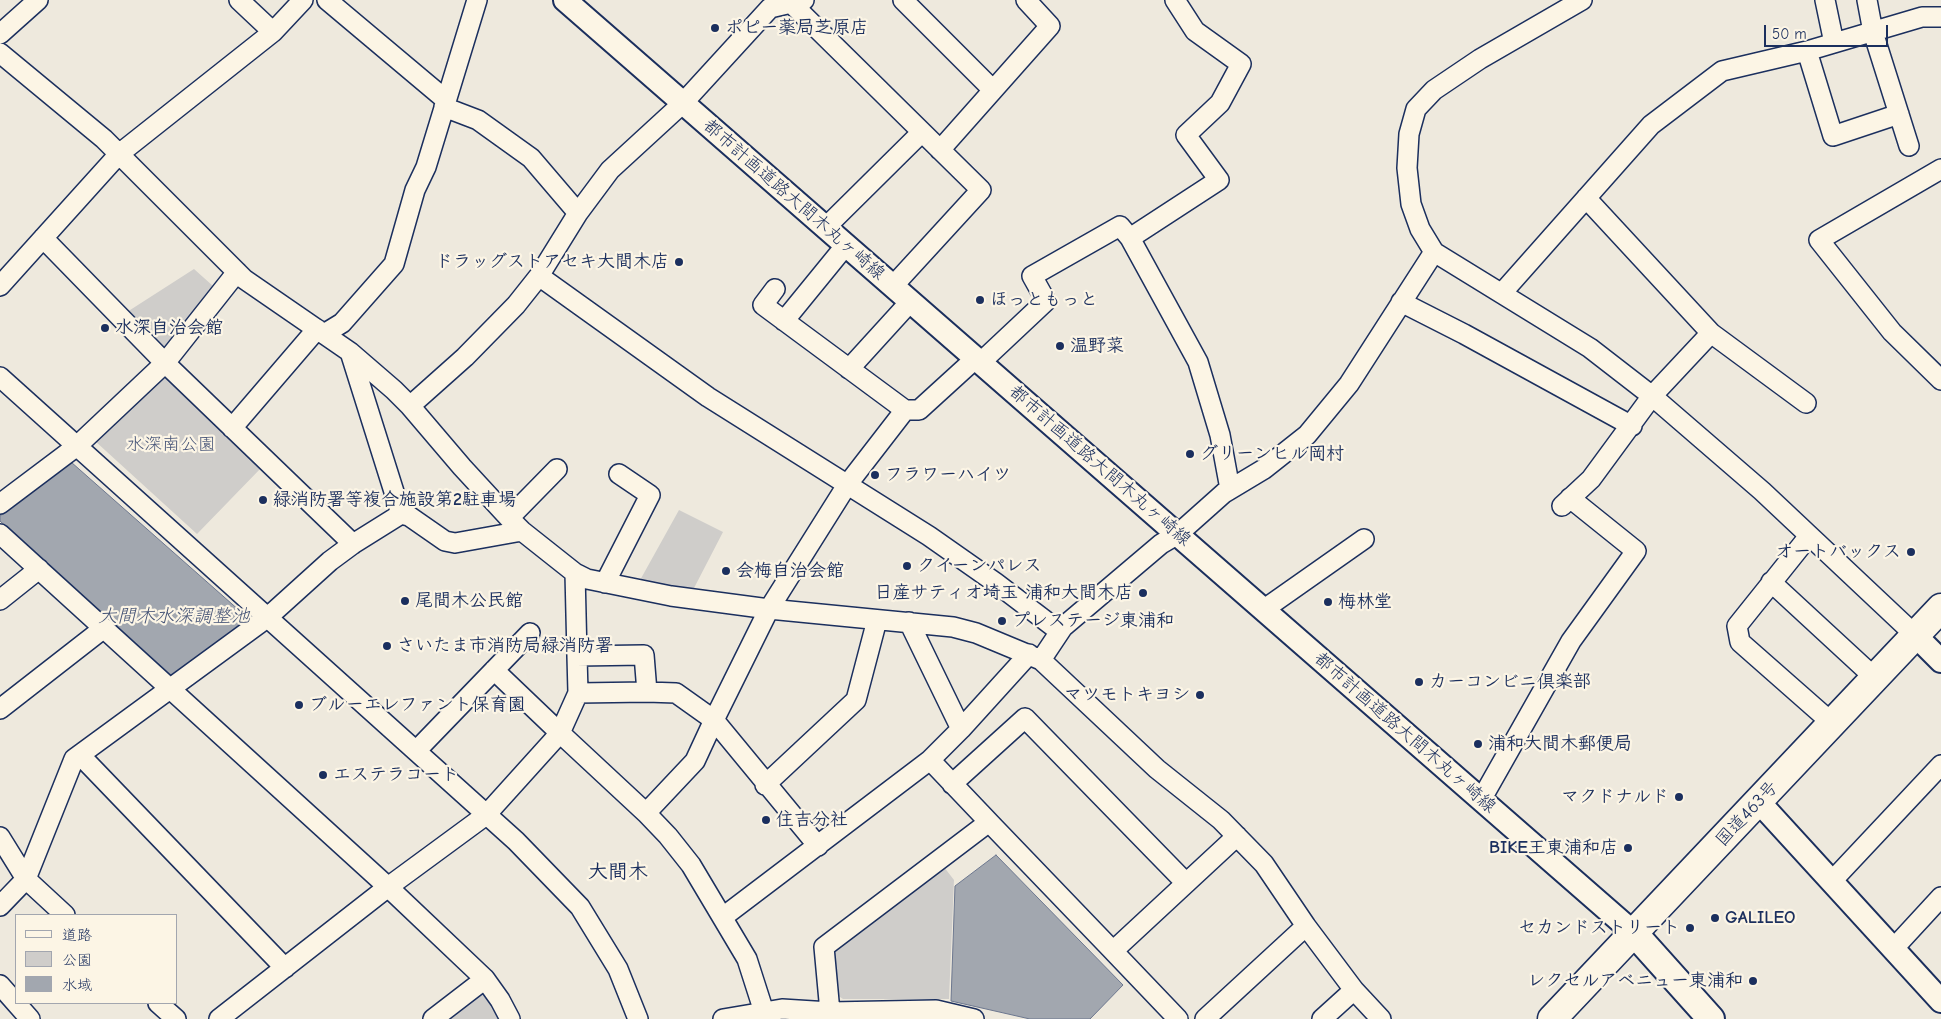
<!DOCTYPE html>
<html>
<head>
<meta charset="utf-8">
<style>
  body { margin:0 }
  #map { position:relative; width:1941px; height:1019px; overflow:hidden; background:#eee9dd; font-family:"Comic Neue","Klee One",sans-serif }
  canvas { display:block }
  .legend { position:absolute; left:15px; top:914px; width:162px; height:90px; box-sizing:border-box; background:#fcf5e5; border:1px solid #a2a6af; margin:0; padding:6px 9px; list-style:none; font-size:15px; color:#1b2f5e }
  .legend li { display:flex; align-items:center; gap:10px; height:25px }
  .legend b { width:25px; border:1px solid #a2a6af }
  .scale { position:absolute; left:1764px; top:25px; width:124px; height:22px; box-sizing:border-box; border:2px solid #1b2f5e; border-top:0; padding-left:6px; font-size:15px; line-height:18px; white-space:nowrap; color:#1b2f5e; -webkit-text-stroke:4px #fcf5e5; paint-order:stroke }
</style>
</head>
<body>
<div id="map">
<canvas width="1941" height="1019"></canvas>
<ul class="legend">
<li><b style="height:6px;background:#fcf5e5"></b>道路</li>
<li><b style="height:14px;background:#cfcdca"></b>公園</li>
<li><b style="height:14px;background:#a2a7af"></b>水域</li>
</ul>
<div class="scale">50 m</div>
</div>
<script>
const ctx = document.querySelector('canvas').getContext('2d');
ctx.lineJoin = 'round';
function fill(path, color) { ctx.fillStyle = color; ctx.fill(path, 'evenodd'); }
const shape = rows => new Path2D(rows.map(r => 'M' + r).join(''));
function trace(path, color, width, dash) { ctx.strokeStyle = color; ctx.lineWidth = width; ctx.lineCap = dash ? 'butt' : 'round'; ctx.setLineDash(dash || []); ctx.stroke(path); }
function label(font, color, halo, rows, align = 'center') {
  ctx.font = font + ' "Comic Neue","Klee One",sans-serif'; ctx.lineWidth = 4.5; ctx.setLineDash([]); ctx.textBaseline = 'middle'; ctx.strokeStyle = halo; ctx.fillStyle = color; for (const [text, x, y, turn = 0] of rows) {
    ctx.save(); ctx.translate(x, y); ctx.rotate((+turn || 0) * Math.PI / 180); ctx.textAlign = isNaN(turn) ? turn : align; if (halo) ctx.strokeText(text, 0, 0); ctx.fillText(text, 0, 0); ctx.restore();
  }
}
const green = shape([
  [194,269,213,286,167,347,161,347,127,312],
  [162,373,262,467,197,534,95,441],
  [679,510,723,532,693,590,639,582],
  [944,867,954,880,949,999,843,999,837,995,832,955,838,945],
  [479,993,486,994,500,1019,447,1019]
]);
const water = shape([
  [71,462,249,619,171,680,0,521,0,516,71,462],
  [996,855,1123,985,1090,1019,1030,1019,951,1001,955,886,996,855]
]);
const minor = shape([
  [239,0,273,32],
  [327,0,446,100],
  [903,0,993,90],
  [1582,0,1480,59,1434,90,1416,109,1409,134,1407,168,1411,204,1420,229,1434,252,1590,348,1652,396,1762,491,1915,635],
  [1825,0,1834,43],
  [1867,0,1873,32,1909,146],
  [791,3,981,190,893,286],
  [0,34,38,0],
  [1807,51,1833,136,1899,114],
  [0,53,104,139,244,279,350,352,394,390,410,406,462,467,509,518,522,531,575,573,587,579,671,596,769,609,953,627,976,633,1041,660,1157,769,1221,820,1264,864,1306,926,1354,990,1381,1019],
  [444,107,478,120,531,158,578,213],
  [940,150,1050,26,1026,0],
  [1941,169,1819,240,1892,332,1941,380],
  [1586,198,1711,333,1806,403],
  [825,228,922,132],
  [43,238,165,363,353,544],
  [1130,238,1219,180,1186,135,1220,103,1241,64,1195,31,1175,0],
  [539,276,708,397,929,536,996,583,1059,631],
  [0,286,119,154,273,32,303,0],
  [775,289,763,305,905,410,919,410,975,359],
  [1502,293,1651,125,1722,71,1807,51,1922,17,1941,17],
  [1401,302,1464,334,1632,426],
  [784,321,846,245],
  [324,334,342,323,394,264,415,190,426,167,477,0],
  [350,352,401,514,409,516,445,541,455,543,522,531],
  [980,363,1046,301,1032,276,1120,226,1130,238,1198,362,1220,435,1230,489],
  [849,369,910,302],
  [0,377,516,841,580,907,618,969,638,1019],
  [410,406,465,357,516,305,539,276,578,213,610,170,683,103,770,8,804,0],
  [232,428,317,329],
  [0,504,77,446,165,363,237,272],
  [1562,506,1591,479,1652,396,1711,333],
  [509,518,557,469],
  [0,534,388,887,485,979,500,1000,510,1019],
  [1809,536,1737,626,1740,642,1832,723],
  [575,573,577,656,644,655,647,692,676,693,714,720,769,609,847,485,905,410],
  [1771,582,1875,678],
  [605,583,650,495,619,474],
  [0,600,39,569],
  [1263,610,1364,539],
  [909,622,961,729],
  [1041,660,1063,627,1161,544,1178,534,1224,493,1264,469,1307,435,1349,384,1434,252],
  [494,670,560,733,578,693,577,656],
  [578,693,647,692],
  [0,709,104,628],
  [416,751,530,633],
  [80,755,285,968],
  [930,760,989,822],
  [952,784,1025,718,1186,883],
  [765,785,856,700,877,620],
  [1481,800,1571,641,1636,551,1570,498],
  [646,813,695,761,714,720,818,846],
  [0,837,26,879,65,915],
  [1832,881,1941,765],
  [0,906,26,879,74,759,268,617,330,561,353,544,401,514],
  [723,917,930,760,961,729,1029,654],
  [1894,948,1941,897],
  [1113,951,1178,1019],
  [0,985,30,1019],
  [158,1003,176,1019],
  [830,1012,936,1010,974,1019],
  [219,1019,388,887,486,815,560,733,646,813,668,836,691,865,747,959,764,1012],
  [433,1019,485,979],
  [723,1019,782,1009,830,1012,824,947,989,822,1113,951,1237,836],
  [1205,1019,1306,926],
  [1322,1019,1354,990]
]);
const tertiary = shape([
  [565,0,1634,933],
  [1915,635,1941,661],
  [1759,802,1941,1001]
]);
const secondary = shape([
  [1634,933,1711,1019]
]);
const trunk = shape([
  [1552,1019,1941,608]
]);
const markers = [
  [715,28,5,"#1b2f5e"],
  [679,262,5,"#1b2f5e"],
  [980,300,5,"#1b2f5e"],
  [105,328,5,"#1b2f5e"],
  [1060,346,5,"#1b2f5e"],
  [1190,454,5,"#1b2f5e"],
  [875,475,5,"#1b2f5e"],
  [263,500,5,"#1b2f5e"],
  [1911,552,5,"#1b2f5e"],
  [907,566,5,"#1b2f5e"],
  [726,571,5,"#1b2f5e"],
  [1143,593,5,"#1b2f5e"],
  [405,601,5,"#1b2f5e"],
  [1328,602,5,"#1b2f5e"],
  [1002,621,5,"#1b2f5e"],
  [387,646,5,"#1b2f5e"],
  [1419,682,5,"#1b2f5e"],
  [1200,695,5,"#1b2f5e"],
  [299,705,5,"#1b2f5e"],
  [1478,744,5,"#1b2f5e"],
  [323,775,5,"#1b2f5e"],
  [1679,797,5,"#1b2f5e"],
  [766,820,5,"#1b2f5e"],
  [1628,848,5,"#1b2f5e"],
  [1715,918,5,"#1b2f5e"],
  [1690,928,5,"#1b2f5e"],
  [1753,981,5,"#1b2f5e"]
];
const poiNames = [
  ["ポピー薬局芝原店",725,28],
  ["ドラッグストアセキ大間木店",669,262,"right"],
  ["ほっともっと",990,300],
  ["水深自治会館",115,328],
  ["温野菜",1070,346],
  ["グリーンヒル岡村",1200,454],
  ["フラワーハイツ",885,475],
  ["緑消防署等複合施設第2駐車場",273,500],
  ["オートバックス",1901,552,"right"],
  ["クイーンパレス",917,566],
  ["会梅自治会館",736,571],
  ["日産サティオ埼玉 浦和大間木店",1133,593,"right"],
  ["尾間木公民館",415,601],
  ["梅林堂",1338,602],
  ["プレステージ東浦和",1012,621],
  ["さいたま市消防局緑消防署",397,646],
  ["カーコンビニ倶楽部",1429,682],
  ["マツモトキヨシ",1190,695,"right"],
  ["ブルーエレファント保育園",309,705],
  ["浦和大間木郵便局",1488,744],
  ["エステラコート",333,775],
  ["マクドナルド",1669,797,"right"],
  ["住吉分社",776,820],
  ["BIKE王東浦和店",1618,848,"right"],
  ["GALILEO",1725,918],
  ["セカンドストリート",1680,928,"right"],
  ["レクセルアベニュー東浦和",1743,981,"right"]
];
const streetNames = [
  ["都市計画道路大間木丸ヶ崎線",794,200,41],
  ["都市計画道路大間木丸ヶ崎線",1100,466,41],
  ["都市計画道路大間木丸ヶ崎線",1405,733,41],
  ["国道463号",1747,814,-47]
];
const parkNames = [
  ["水深南公園",171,445]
];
const waterNames = [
  ["大間木水深調整池",174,617]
];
const quarterNames = [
  ["大間木",618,872]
];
fill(green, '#cfcdca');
fill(water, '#a2a7af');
trace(water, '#6c778f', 1);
trace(minor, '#1b2f5e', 22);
trace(tertiary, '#1b2f5e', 26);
trace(secondary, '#1b2f5e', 30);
trace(trunk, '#1b2f5e', 31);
trace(minor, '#fcf5e5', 19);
trace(tertiary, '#fcf5e5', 22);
trace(secondary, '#fcf5e5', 26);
trace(trunk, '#fcf5e5', 28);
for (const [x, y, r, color] of markers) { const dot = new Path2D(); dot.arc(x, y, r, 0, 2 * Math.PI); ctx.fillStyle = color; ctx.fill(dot); trace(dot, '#fcf5e5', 2); }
label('bold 18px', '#1b2f5e', '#fcf5e5', poiNames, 'left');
label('18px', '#1b2f5e', '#fcf5e5', streetNames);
label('18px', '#485679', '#fcf5e5', parkNames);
label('italic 19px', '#445376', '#fcf5e5', waterNames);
label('bold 20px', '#1b2f5e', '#fcf5e5', quarterNames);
</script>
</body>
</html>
